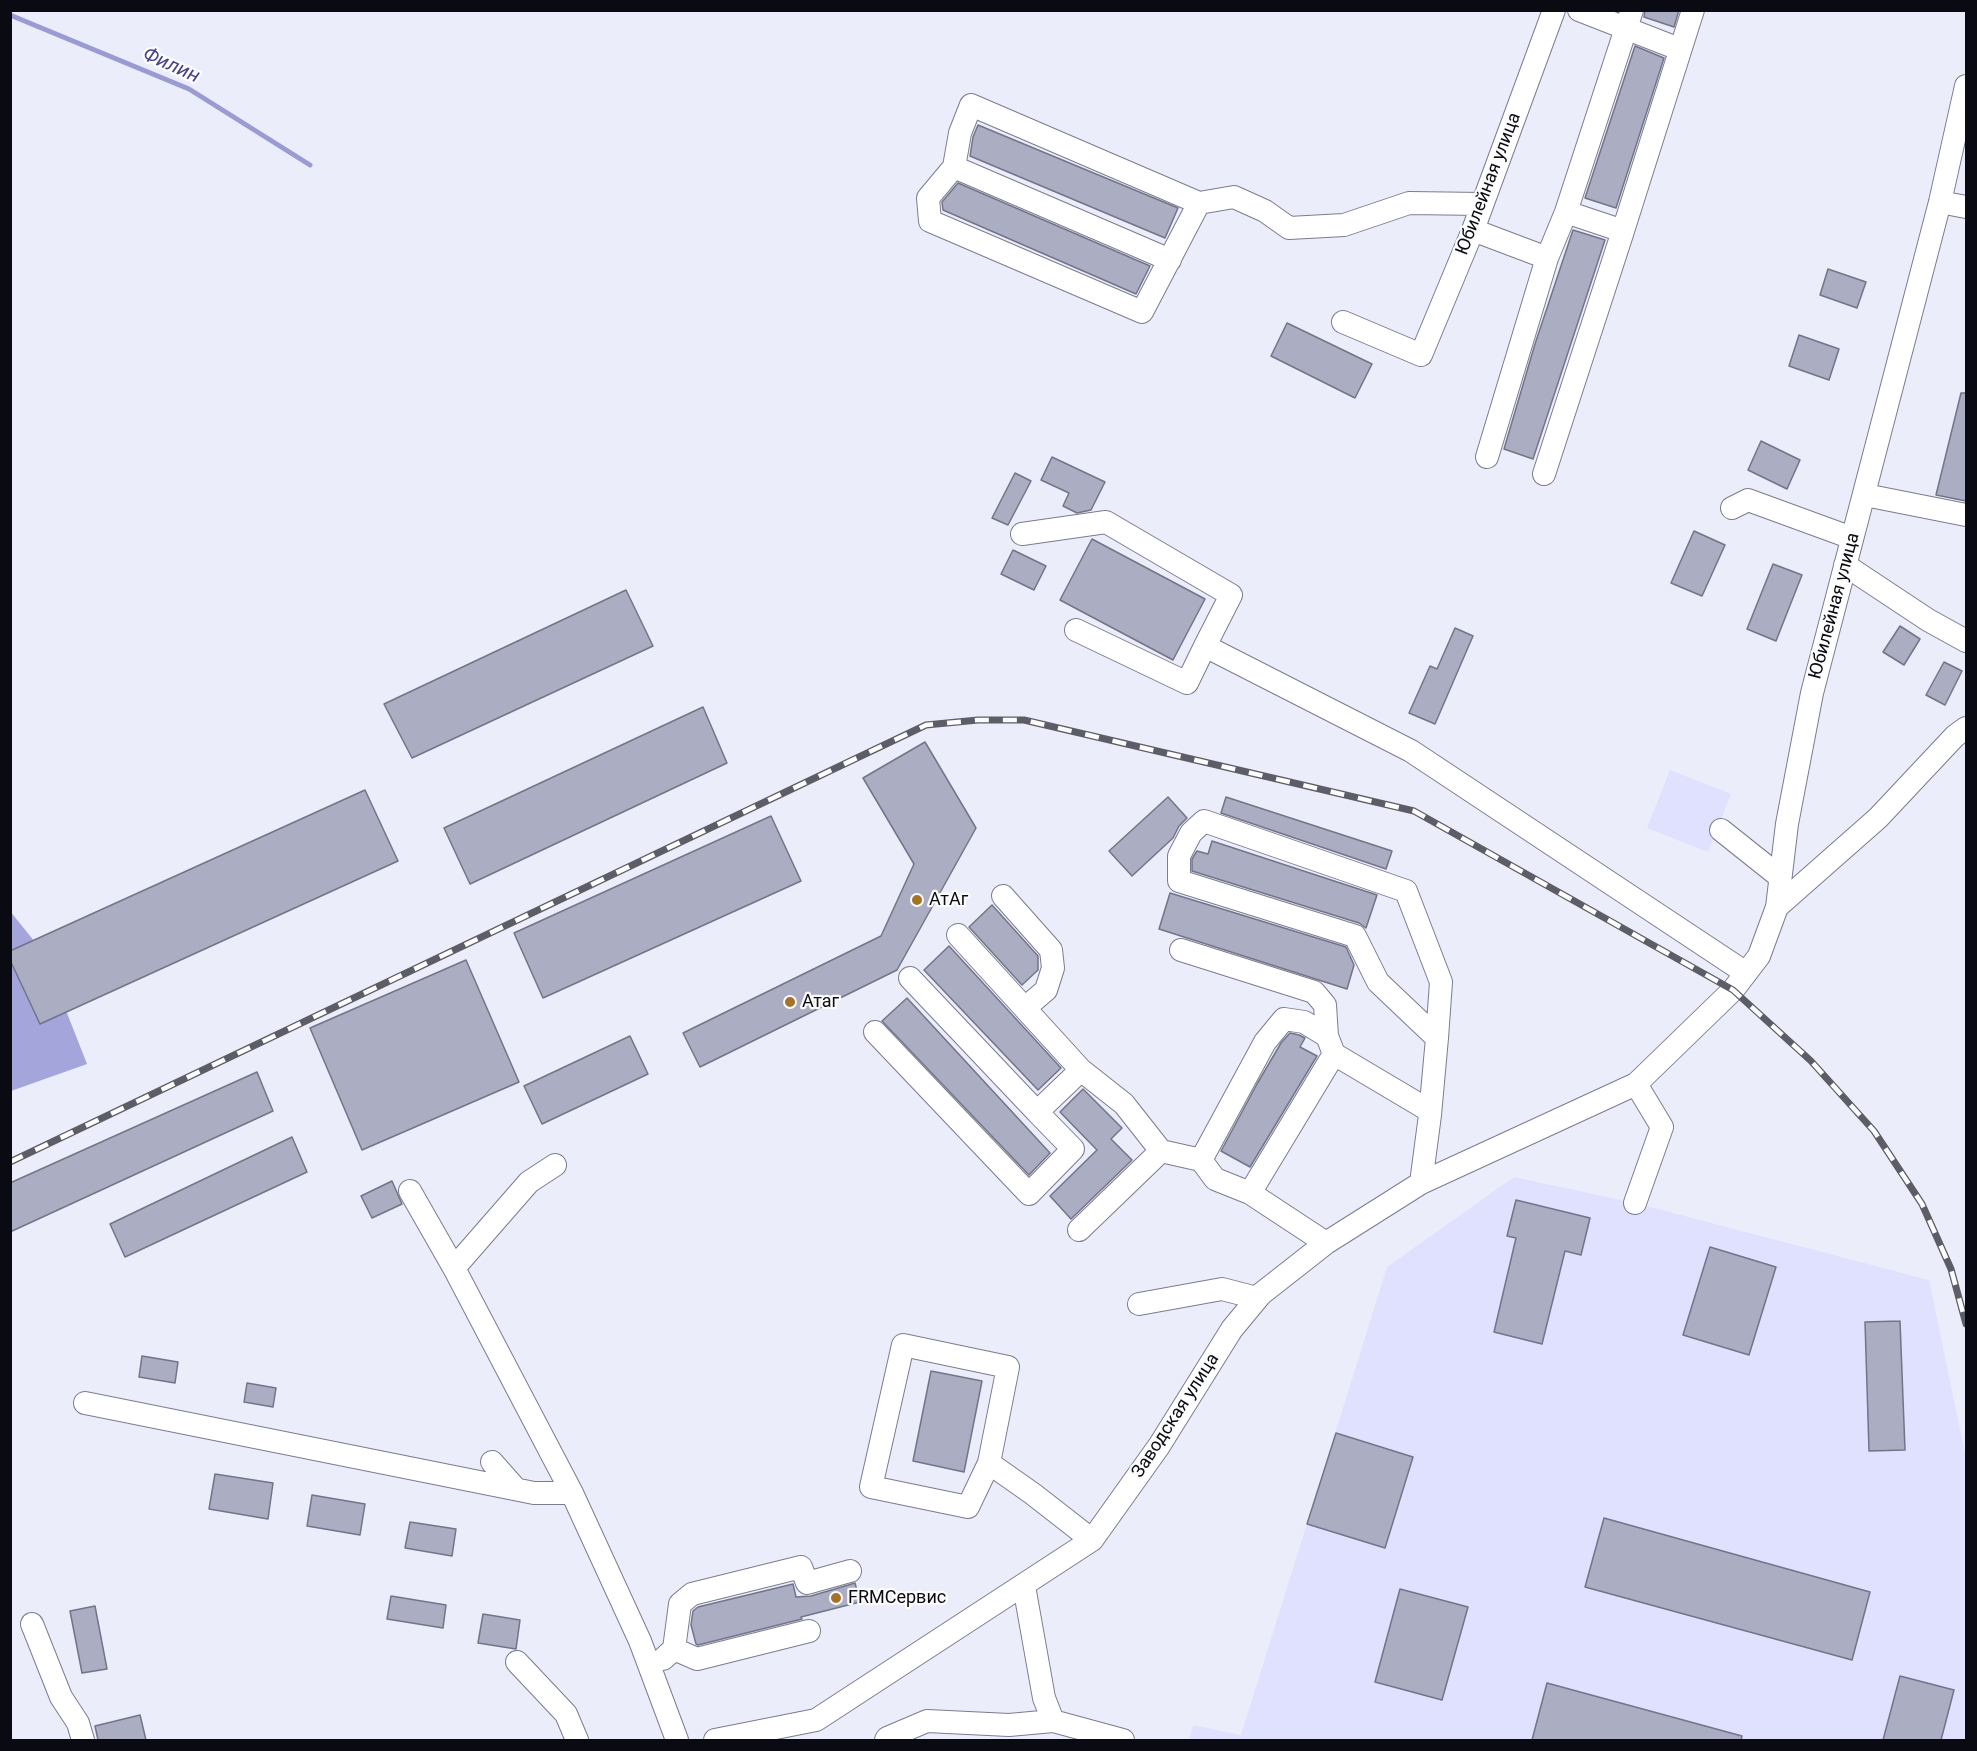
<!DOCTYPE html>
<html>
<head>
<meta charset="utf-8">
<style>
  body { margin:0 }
  #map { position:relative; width:1977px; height:1751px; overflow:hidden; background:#ecedfb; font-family:Roboto,sans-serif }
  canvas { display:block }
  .frame { position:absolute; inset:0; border:12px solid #0a0a12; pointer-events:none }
</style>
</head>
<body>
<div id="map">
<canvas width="1977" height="1751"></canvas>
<div class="frame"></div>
</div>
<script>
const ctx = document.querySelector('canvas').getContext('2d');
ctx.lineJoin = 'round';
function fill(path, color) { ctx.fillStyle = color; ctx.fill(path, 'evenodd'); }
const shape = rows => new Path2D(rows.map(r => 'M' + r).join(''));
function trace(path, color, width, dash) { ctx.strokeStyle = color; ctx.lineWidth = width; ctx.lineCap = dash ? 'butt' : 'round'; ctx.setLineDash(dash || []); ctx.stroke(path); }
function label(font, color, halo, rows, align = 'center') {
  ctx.font = font + ' Roboto,sans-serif'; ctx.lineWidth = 4.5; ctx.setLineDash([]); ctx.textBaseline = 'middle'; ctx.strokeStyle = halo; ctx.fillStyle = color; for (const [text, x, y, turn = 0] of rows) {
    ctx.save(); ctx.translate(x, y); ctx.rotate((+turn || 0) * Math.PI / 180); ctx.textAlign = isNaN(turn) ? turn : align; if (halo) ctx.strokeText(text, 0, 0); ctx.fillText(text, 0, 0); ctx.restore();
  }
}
const built = shape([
  [1670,770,1731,794,1708,852,1647,828],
  [1514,1177,1635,1203,1929,1280,1966,1458,1966,1740,1189,1740,1193,1725,1241,1735,1387,1267]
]);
const forest = shape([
  [10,911,43,952,87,1064,11,1091]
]);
const stream = shape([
  [10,15,189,89,310,165]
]);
const building = shape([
  [1645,10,1679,10,1674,27,1644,17,1645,10],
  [1635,46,1664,58,1616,208,1585,198,1635,46],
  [978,125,1178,208,1165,238,970,156,973,137,978,125],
  [958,183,1150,266,1136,294,943,210,942,202,958,183],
  [1573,230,1605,240,1533,459,1504,449,1535,344,1573,230],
  [1828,269,1866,282,1857,308,1820,295,1828,269],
  [1287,323,1372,364,1355,398,1271,356,1287,323],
  [1799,335,1839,349,1829,380,1789,366,1799,335],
  [1961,393,1966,393,1966,501,1936,495,1961,393],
  [1761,441,1800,460,1787,489,1748,470,1761,441],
  [1052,457,1105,482,1091,510,1077,513,1063,506,1069,493,1041,480,1052,457],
  [1015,473,1031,481,1008,525,992,518,1015,473],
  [1694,531,1725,545,1702,596,1671,583,1694,531],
  [1092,539,1205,599,1173,660,1060,600,1092,539],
  [1013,550,1046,566,1034,590,1001,574,1013,550],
  [1773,564,1802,575,1776,641,1747,629,1773,564],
  [626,590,653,646,412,758,384,704,626,590],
  [1900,626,1920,639,1904,665,1883,652,1900,626],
  [1455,628,1473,636,1435,724,1409,713,1430,666,1437,669,1455,628],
  [1944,662,1962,671,1945,705,1926,695,1944,662],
  [703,707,727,763,470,884,444,828,703,707],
  [925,742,976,828,897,970,700,1067,683,1033,881,936,914,864,863,778,925,742],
  [365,790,398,861,40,1024,10,960,10,951,365,790],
  [1168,797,1187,818,1179,826,1173,838,1132,876,1109,851,1168,797],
  [1226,797,1392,851,1386,869,1221,813,1226,797],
  [771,816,801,881,543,998,514,933,771,816],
  [1212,841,1377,895,1366,928,1359,923,1192,871,1192,859,1197,851,1208,854,1212,841],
  [1170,893,1346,947,1354,965,1347,989,1159,929,1170,893],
  [992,905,1038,956,1038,970,1022,985,969,927,992,905],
  [949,946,1061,1068,1038,1090,924,970,949,946],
  [466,960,519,1082,362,1150,310,1028,466,960],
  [907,998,1050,1153,1029,1175,882,1021,907,998],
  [1290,1033,1299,1035,1305,1038,1300,1047,1317,1056,1250,1167,1221,1151,1257,1084,1281,1043,1290,1033],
  [630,1036,648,1074,542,1124,524,1086,630,1036],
  [257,1072,273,1111,10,1232,10,1183,257,1072],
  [1083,1089,1122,1128,1111,1139,1132,1160,1071,1219,1050,1196,1097,1150,1060,1112,1083,1089],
  [292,1137,307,1172,125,1257,110,1224,292,1137],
  [392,1181,402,1204,372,1218,361,1196,392,1181],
  [1516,1200,1590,1218,1581,1255,1565,1251,1542,1344,1494,1332,1516,1238,1507,1236,1516,1200],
  [1710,1247,1776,1267,1749,1355,1683,1335,1710,1247],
  [1900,1321,1905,1450,1869,1451,1865,1322,1900,1321],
  [142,1356,178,1362,175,1383,139,1377,142,1356],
  [931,1371,982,1381,964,1472,913,1461,931,1371],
  [247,1383,276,1388,273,1407,244,1402,247,1383],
  [1336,1433,1413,1457,1385,1548,1307,1524,1336,1433],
  [215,1474,273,1483,268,1519,209,1509,215,1474],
  [312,1495,365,1504,360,1535,307,1526,312,1495],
  [1604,1518,1870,1592,1852,1660,1585,1587,1604,1518],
  [410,1522,456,1529,452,1556,405,1548,410,1522],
  [855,1583,860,1602,801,1617,802,1619,698,1645,696,1644,691,1625,693,1611,698,1607,793,1584,796,1597,811,1596,855,1583],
  [1400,1589,1468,1607,1442,1700,1375,1682,1400,1589],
  [391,1596,446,1605,443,1628,387,1619,391,1596],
  [95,1606,107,1669,82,1673,70,1611,95,1606],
  [483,1614,520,1620,516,1649,478,1643,483,1614],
  [1900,1676,1954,1690,1941,1740,1883,1740,1900,1676],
  [1547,1683,1742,1736,1741,1740,1532,1740,1547,1683],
  [140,1715,146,1740,98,1740,95,1726,140,1715]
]);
const minor = shape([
  [1579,10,1679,49],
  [954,167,1170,260],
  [1940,202,1966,207],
  [1199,203,1142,312,930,221,928,198,954,167,960,133,971,105,1199,203,1234,197,1265,211,1289,228,1344,225,1409,203,1482,204],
  [1473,230,1547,258],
  [1623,231,1693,10],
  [1343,322,1421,355,1473,230,1554,10],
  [1487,457,1547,258,1566,212,1632,10],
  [1544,474,1623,231,1566,212],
  [1865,495,1966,515],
  [1732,508,1748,500,1852,538],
  [1022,534,1106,522,1231,595,1205,646],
  [1845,565,1928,620,1966,641],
  [1076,630,1187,683,1205,646,1411,751,1746,973],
  [1721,830,1780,877],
  [1003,896,1051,950,1053,968,1046,990,1025,1008],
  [1777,907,1878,818,1955,736,1966,728],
  [958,935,1081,1070],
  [1181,950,1314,992,1325,1005,1327,1036,1334,1054,1430,1111],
  [910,978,1037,1112],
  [875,1032,1029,1194,1073,1149,1037,1112,1081,1070,1124,1104,1161,1151,1201,1160],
  [1327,1036,1304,1022,1284,1019,1265,1042,1201,1160,1215,1179,1250,1193,1334,1054],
  [555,1165,529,1182,454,1268,572,1493,640,1641,677,1740],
  [1421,1183,1430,1115,1437,1038,1441,982,1406,891,1204,821,1191,833,1179,856,1179,881,1355,936,1378,982,1437,1038],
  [410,1191,454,1268],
  [1250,1193,1326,1243],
  [1635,1203,1662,1127,1636,1084],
  [1079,1230,1161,1151],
  [1139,1304,1222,1289,1257,1298],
  [85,1403,534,1493,572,1493],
  [492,1462,515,1488],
  [989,1463,968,1507,871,1487,903,1345,1008,1367,989,1463,1033,1494,1092,1540],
  [1024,1586,1044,1698,1053,1721,1123,1740],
  [32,1624,61,1697,78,1723,83,1740],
  [674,1649,680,1604,692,1594,801,1567,807,1583,850,1571],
  [663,1659,674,1649,697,1659,809,1631],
  [517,1662,566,1714,577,1740],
  [715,1740,816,1720,1092,1540,1159,1446,1232,1329,1261,1294,1326,1243,1421,1183,1636,1084,1733,990,1759,956,1777,907,1787,824,1812,693,1940,202,1966,86],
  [886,1740,887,1738,927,1721,1009,1725,1053,1721]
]);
const rail = shape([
  [10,1162,926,725,978,720,1024,720,1414,811,1733,990,1811,1061,1874,1131,1922,1204,1951,1269,1966,1324]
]);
const markers = [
  [917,900,6,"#a47228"],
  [790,1002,6,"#a47228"],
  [836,1598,6,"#a47228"]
];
const streetNames = [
  ["Юбилейная улица",1489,184,-69],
  ["Юбилейная улица",1835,606,-75],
  ["Заводская улица",1176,1416,-57]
];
const poiNames = [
  ["АтАг",929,900],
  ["Атаг",802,1002],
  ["FRMСервис",848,1598]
];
const waterNames = [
  ["Филин",171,66,24]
];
fill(built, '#dfe1ff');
fill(forest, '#a3a5db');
trace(stream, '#999bd2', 5);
fill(building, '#abadc2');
trace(building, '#727488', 1.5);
trace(minor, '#7a7c90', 24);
trace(minor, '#fff', 22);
trace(rail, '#5d5d67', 7);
trace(rail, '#fcfcfc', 4.5, [14]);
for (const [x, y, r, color] of markers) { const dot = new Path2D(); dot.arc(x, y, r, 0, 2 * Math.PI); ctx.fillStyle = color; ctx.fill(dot); trace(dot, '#fcfcfc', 2); }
label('18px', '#0a0a12', '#fcfcfc', streetNames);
label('18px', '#0a0a12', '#fcfcfc', poiNames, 'left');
label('italic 20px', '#464487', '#fcfcfc', waterNames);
</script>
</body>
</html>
